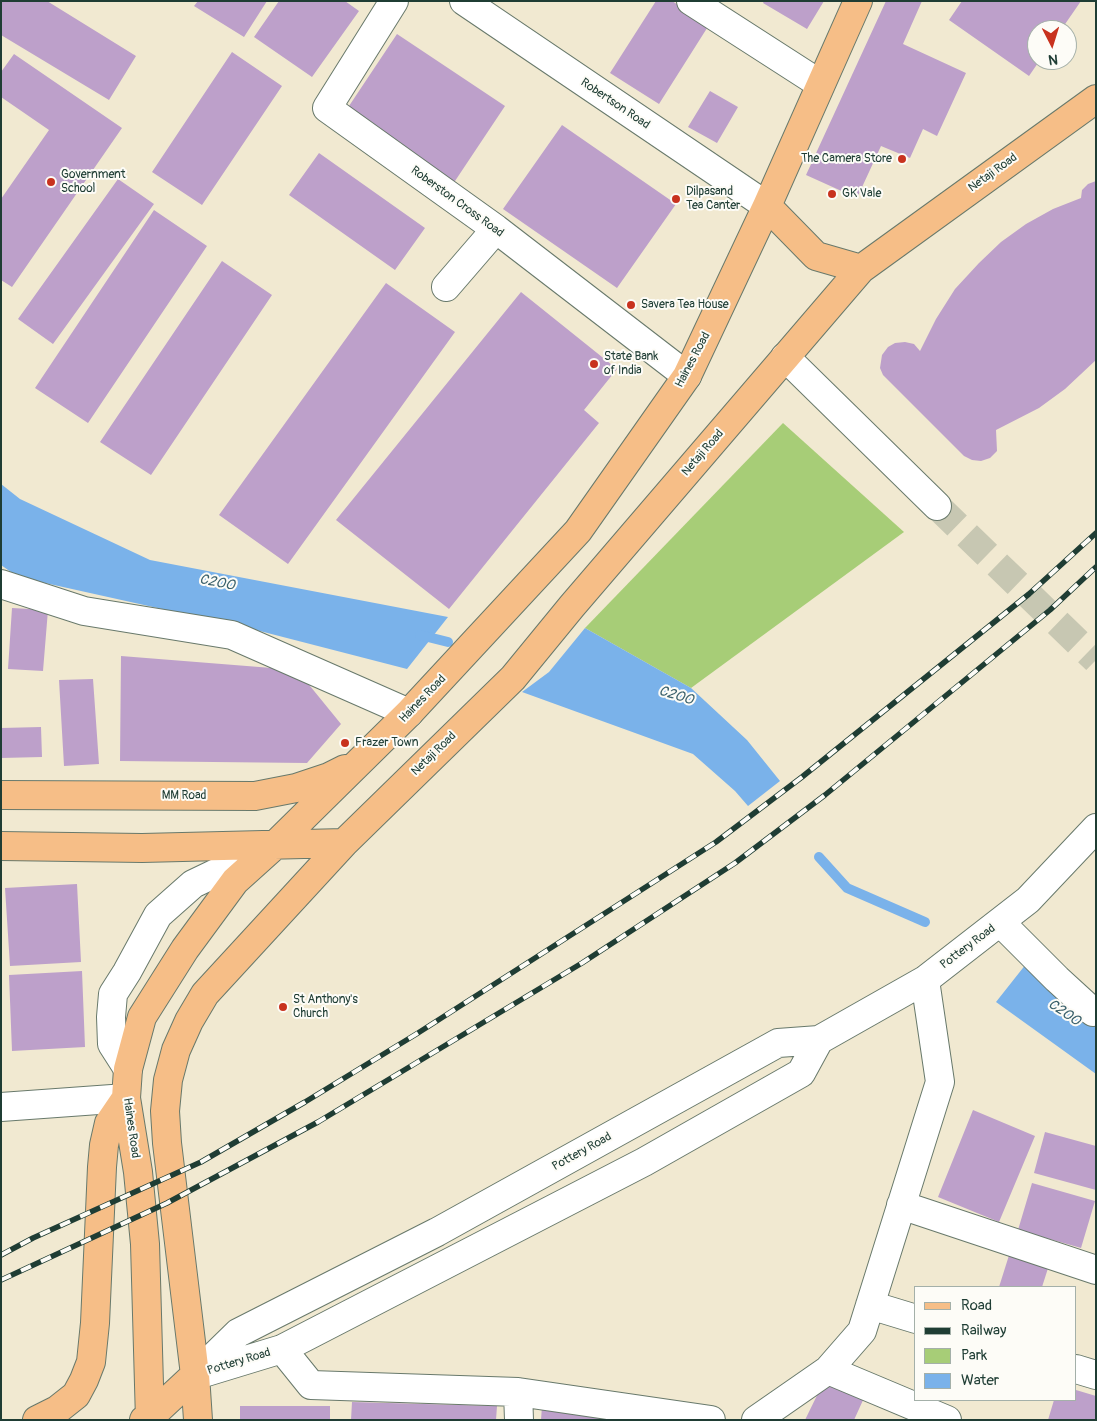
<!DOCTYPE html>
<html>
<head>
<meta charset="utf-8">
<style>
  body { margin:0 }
  #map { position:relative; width:1097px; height:1421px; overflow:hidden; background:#f1e9d1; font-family:Pangolin,sans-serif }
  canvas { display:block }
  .frame { position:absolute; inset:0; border:2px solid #1f3d34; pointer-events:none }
  .legend { position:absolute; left:914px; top:1286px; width:162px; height:115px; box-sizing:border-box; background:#fdfcf7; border:1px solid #a4b0a9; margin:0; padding:6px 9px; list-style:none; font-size:15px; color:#1f3d34 }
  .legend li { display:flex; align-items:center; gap:10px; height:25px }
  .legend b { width:25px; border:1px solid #a4b0a9 }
  .north { position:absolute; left:1027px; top:20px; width:50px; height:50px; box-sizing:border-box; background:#fdfcf7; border:1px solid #a4b0a9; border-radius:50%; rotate:175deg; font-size:14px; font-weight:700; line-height:20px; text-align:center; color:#1f3d34 }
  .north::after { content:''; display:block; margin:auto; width:18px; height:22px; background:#c8321e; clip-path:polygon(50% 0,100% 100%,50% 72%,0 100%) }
</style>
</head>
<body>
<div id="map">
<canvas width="1097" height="1421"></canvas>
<div class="frame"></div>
<ul class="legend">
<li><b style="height:6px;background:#f6be87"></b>Road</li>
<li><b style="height:6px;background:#1f3d34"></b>Railway</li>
<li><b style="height:14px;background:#a7cd77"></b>Park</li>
<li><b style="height:14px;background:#7ab2ea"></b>Water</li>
</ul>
<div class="north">N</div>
</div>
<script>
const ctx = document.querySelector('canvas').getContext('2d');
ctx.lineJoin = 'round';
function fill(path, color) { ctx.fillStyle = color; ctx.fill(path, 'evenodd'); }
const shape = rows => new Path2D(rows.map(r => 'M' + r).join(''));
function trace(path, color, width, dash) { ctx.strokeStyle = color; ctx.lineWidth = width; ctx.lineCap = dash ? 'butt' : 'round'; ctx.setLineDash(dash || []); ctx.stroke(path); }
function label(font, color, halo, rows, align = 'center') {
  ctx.font = font + ' Pangolin,sans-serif'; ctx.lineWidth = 4; ctx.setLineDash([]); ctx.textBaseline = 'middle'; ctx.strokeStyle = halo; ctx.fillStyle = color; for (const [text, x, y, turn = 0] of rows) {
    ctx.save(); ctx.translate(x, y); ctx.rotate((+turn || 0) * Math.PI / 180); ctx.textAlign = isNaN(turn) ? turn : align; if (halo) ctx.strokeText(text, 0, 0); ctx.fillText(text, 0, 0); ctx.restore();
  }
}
const green = shape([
  [783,423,904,532,691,688,585,628]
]);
const water = shape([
  [1,484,20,499,150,560,448,617,407,669,252,629,18,577,1,565],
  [585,628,691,688,747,740,780,781,748,806,735,791,693,754,522,692,549,672],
  [1030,959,1096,1017,1096,1074,996,1002]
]);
const stream = shape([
  [420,635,448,642],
  [819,857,847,888,925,922]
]);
const building = shape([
  [1,1,47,1,136,56,109,100,1,35],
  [198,1,267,1,244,37,194,6],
  [279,1,345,1,359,11,312,77,254,37],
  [656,1,672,1,709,25,659,104,610,73],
  [764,1,824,1,807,29,763,3],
  [886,1,922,1,903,44,966,73,937,136,923,129,910,158,881,146,857,198,806,175],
  [962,1,1081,1,1061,30,1037,30,1037,60,1040,60,1029,76,949,20],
  [397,34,505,106,453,184,345,112],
  [232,52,282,86,202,205,152,172],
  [14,54,122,128,12,287,1,280,1,199,49,130,1,97,1,72],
  [710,91,738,107,717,143,688,127],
  [562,125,676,204,617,288,503,209],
  [319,153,425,228,395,270,289,195],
  [118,179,154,204,53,344,18,319],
  [1096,181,1096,360,1065,389,1039,408,996,430,997,451,990,458,981,461,972,460,964,456,883,375,880,368,882,355,888,347,895,343,905,342,914,344,920,351,936,319,955,289,979,263,1001,242,1026,224,1053,209,1081,198,1082,190,1088,184],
  [154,210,207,246,88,423,35,388],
  [222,261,272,295,151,475,100,442],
  [386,283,455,332,288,564,219,515],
  [521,292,617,369,584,410,599,423,449,609,336,520],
  [12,608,48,610,43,671,8,669],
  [121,656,297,670,341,724,307,763,120,761],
  [93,679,99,764,64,766,59,680],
  [41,727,42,757,1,758,1,728],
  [77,884,81,962,10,966,5,888],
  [82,971,85,1047,12,1051,9,975],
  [973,1110,1035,1136,999,1222,938,1197],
  [1045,1132,1096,1146,1096,1190,1034,1173],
  [1032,1183,1095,1201,1081,1248,1018,1230],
  [1011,1249,1050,1262,1042,1287,999,1287],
  [825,1379,864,1398,854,1420,805,1420],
  [1076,1390,1096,1396,1096,1420,1048,1420,1054,1400,1076,1400],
  [352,1402,497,1406,496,1420,351,1420],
  [240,1406,330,1406,330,1420,240,1420],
  [542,1406,617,1420,541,1420]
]);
const minorTunnel = shape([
  [937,506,1096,660]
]);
const minor = shape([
  [394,1,327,108,496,229,687,376],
  [464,1,767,206],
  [691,1,820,84],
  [446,287,496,229],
  [785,357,937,506],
  [1,584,84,611,232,635,409,713],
  [1000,922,1057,979,1093,1012],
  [128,1069,112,1044,111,1017,113,994,127,972,158,915,193,884,266,849],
  [1,1107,126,1098],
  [901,1205,1096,1270],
  [870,1305,916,1319],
  [282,1349,311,1385,518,1392,711,1420],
  [1076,1369,1096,1375],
  [828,1370,947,1420],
  [200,1374,282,1349,644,1162,801,1073,819,1040],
  [195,1375,238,1333,437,1232,778,1043,819,1040,925,980,1028,900,1096,828],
  [518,1392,519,1420],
  [756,1420,828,1370,862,1331,940,1082,925,980]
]);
const major = shape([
  [767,206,816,256,861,269],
  [1,795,255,796,296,788,329,777,345,769],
  [1,846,142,848,344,843],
  [37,1420,57,1410,76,1395,84,1380,91,1362,95,1323,102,1167,104,1145,109,1123,126,1098],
  [144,1420,150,1417,195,1375],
  [150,1420,145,1244,138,1172,126,1098,128,1069,142,1017,185,949,235,881,275,845,409,713,578,531,687,376,767,206,858,1],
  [198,1420,195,1375,167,1143,165,1111,168,1080,176,1050,189,1021,205,994,344,843,513,678,572,606,861,269,1096,99]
]);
const rail = shape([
  [1,1255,33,1238,201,1162,305,1102,418,1033,716,842,802,777,1029,594,1096,533],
  [1,1280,167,1203,318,1122,582,963,735,863,825,795,1050,610,1096,567]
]);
const markers = [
  [902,159,5,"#c8321e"],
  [51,182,5,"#c8321e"],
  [832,194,5,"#c8321e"],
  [676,199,5,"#c8321e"],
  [631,305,5,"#c8321e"],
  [594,364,5,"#c8321e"],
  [345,743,5,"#c8321e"],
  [283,1007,5,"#c8321e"]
];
const streetNames = [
  ["Robertson Road",615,104,34],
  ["Netaji Road",993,173,-36],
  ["Roberston Cross Road",457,202,36],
  ["Haines Road",693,360,-62],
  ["Netaji Road",703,453,-49],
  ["Haines Road",423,699,-46],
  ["Netaji Road",434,754,-44],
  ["MM Road",184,796],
  ["Pottery Road",968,947,-37],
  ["Haines Road",131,1128,82],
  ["Pottery Road",582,1152,-29],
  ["Pottery Road",239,1362,-17]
];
const poiNames = [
  ["The Camera Store",892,159,"right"],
  ["Government",61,175],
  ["School",61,189],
  ["Dilpasand",686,192],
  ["Tea Canter",686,206],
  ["GK Vale",842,194],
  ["Savera Tea House",641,305],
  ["State Bank",604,357],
  ["of India",604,371],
  ["Frazer Town",355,743],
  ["St Anthony's",293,1000],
  ["Church",293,1014]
];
const waterNames = [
  ["C200",217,583,11],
  ["C200",676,696,17],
  ["C200",1064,1013,34]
];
fill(green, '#a7cd77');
fill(water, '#7ab2ea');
trace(stream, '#7ab2ea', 10);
fill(building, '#bda0ca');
trace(minorTunnel, '#c7c7b2', 28, [28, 14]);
trace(minor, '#68796b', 30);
trace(major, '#68796b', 30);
trace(minor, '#fff', 28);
trace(major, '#f6be87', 28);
trace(rail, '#1f3d34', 5.5);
trace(rail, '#fdfcf7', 4, [11]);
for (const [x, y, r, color] of markers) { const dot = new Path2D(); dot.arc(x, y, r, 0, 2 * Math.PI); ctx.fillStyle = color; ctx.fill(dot); trace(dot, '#fdfcf7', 2); }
label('12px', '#1f3d34', '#fdfcf7', streetNames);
label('12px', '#1f3d34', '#fdfcf7', poiNames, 'left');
label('italic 14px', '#3a606b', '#fdfcf7', waterNames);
</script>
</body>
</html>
